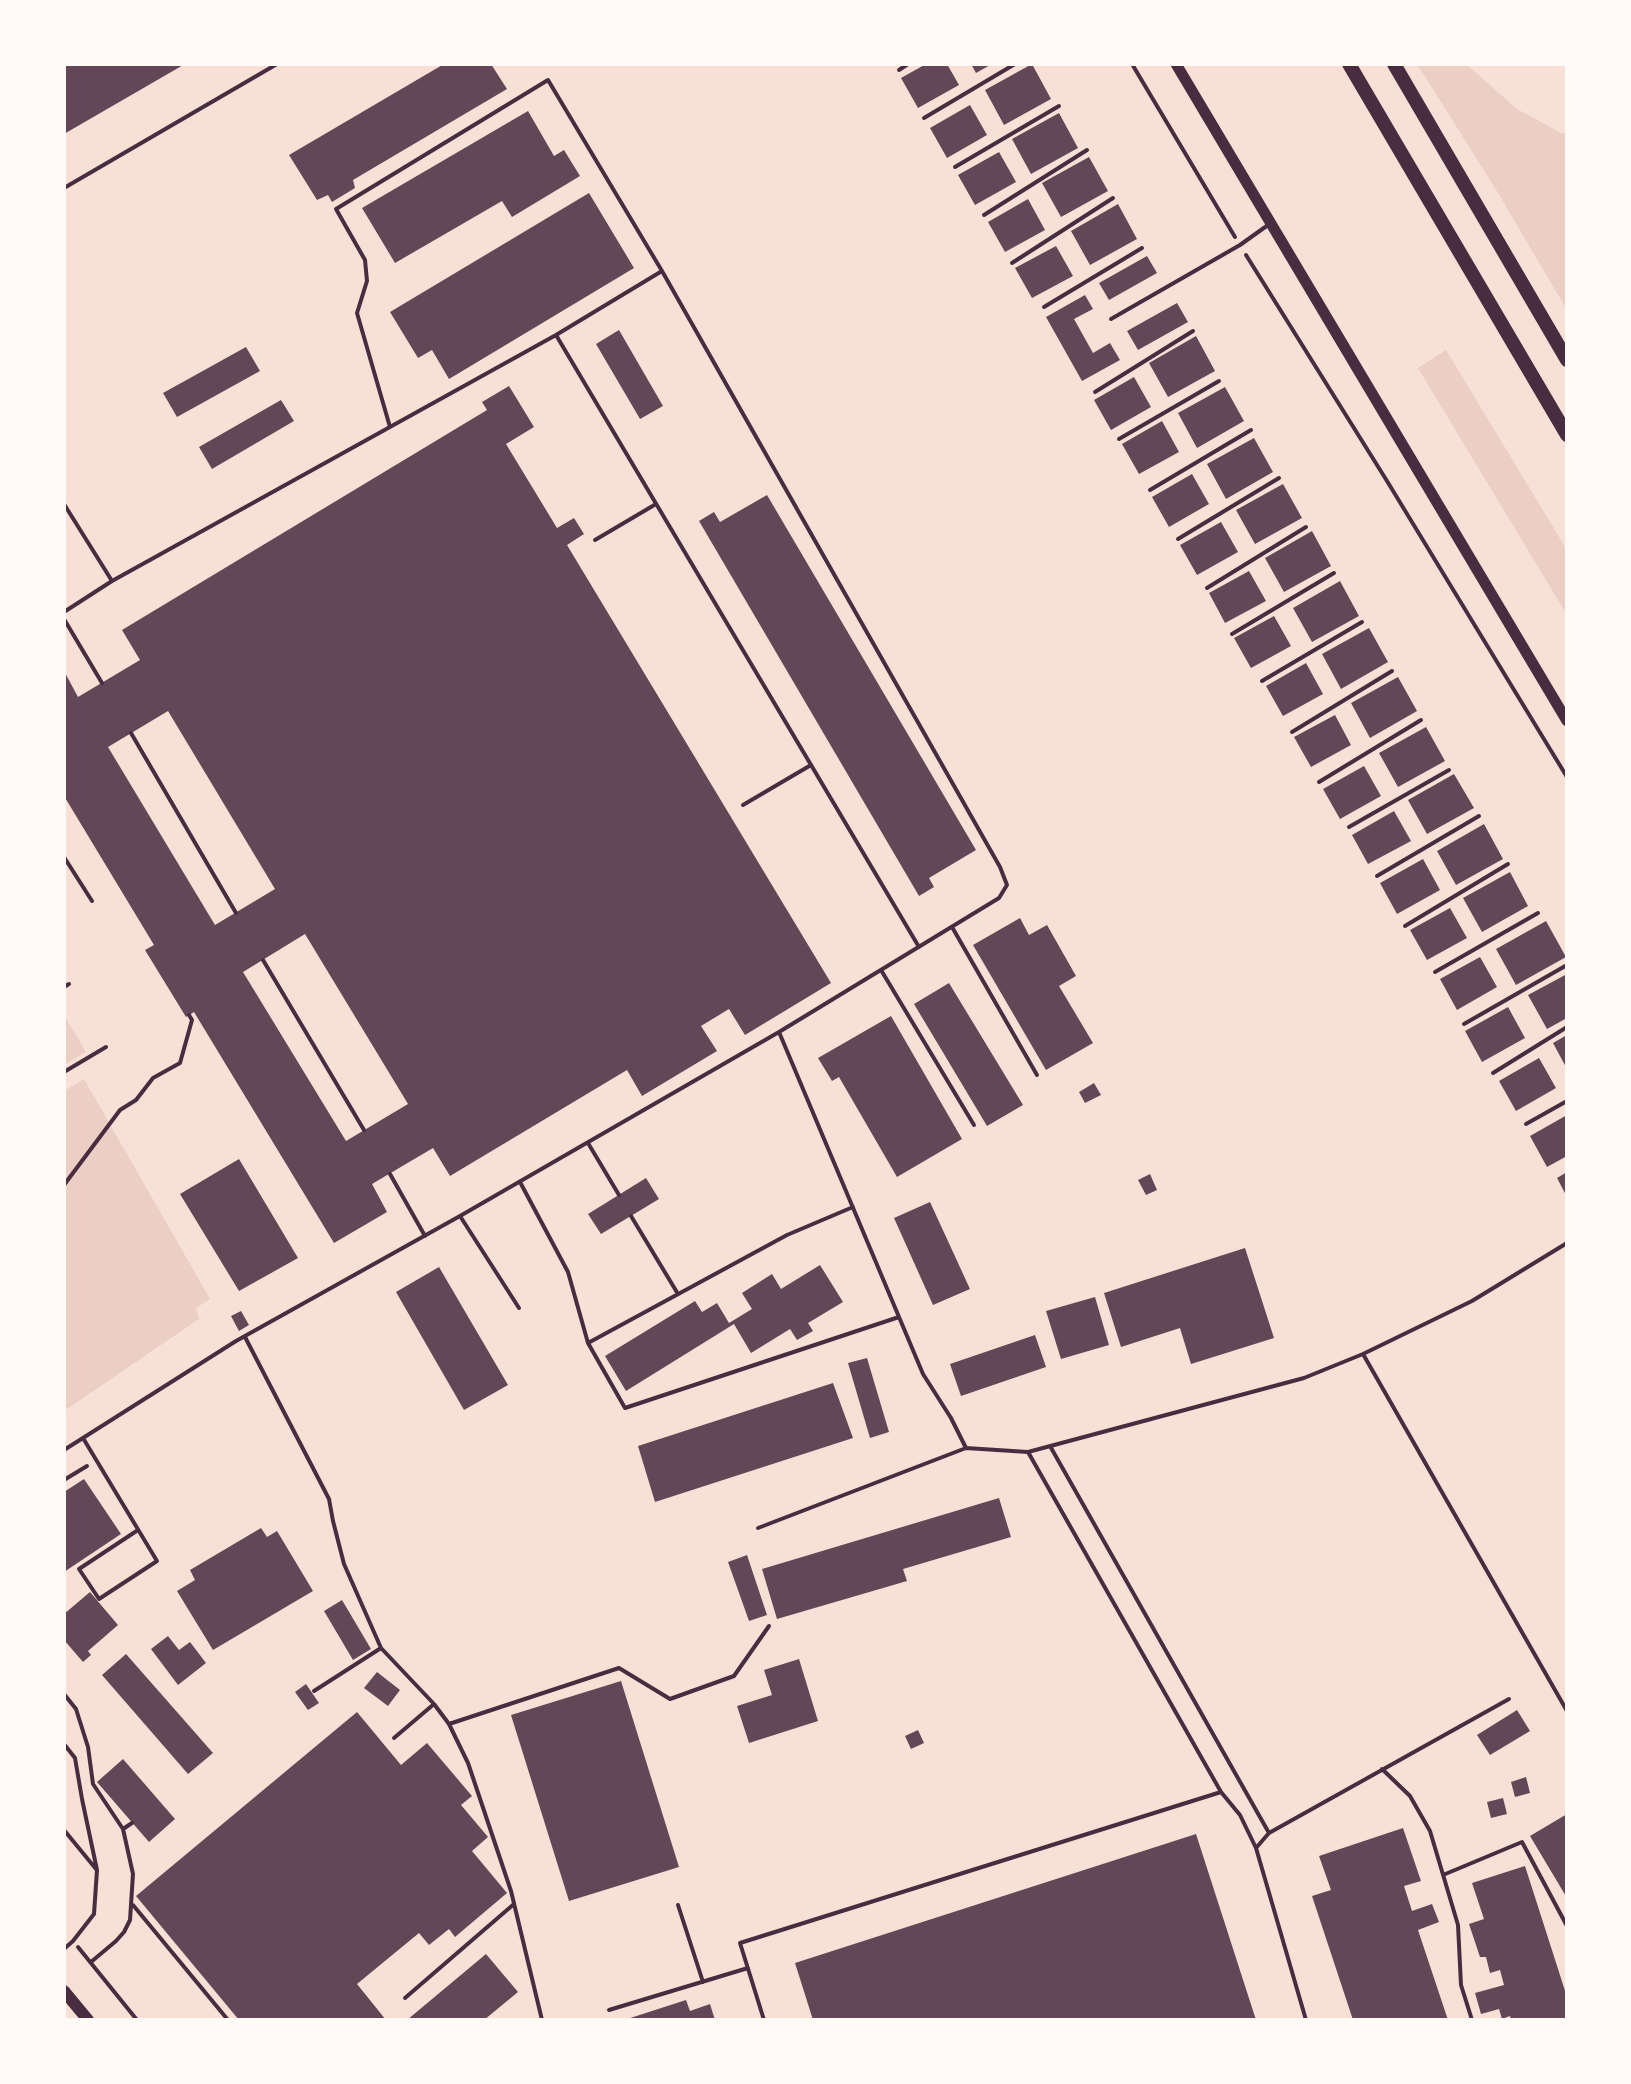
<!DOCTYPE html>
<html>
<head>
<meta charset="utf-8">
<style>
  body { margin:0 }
  #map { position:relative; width:1631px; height:2084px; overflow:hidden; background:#f7e1d7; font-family:"Fira Sans",sans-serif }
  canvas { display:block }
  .frame { position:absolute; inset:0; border:66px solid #fffaf5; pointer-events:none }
</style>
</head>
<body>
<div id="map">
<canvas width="1631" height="2084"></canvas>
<div class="frame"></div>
</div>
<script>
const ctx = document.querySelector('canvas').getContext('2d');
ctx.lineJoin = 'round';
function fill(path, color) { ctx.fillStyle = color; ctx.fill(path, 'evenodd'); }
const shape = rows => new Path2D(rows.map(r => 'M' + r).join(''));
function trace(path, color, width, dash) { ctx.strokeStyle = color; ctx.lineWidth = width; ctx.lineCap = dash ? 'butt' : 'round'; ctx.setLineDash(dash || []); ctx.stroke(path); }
const green = shape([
  [1417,64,1466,64,1517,109,1561,133,1567,133,1567,310,1495,188],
  [1446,350,1567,550,1567,615,1418,368],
  [64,1015,86,1052,64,1065],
  [84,1079,210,1299,196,1308,199,1319,64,1411,64,1091]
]);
const building = shape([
  [64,64,185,64,64,134],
  [444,64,491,64,507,89,353,180,355,188,332,202,328,195,317,200,289,155],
  [926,64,947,64,959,85,918,108,901,78],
  [971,64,992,64,976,73],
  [1032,64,1051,99,1004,125,985,90],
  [970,105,987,135,947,158,930,128],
  [528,111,554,156,564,150,580,176,512,217,502,201,395,263,362,208],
  [1059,113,1078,148,1031,174,1012,139],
  [999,152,1016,182,975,205,958,175],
  [1089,157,1108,191,1061,217,1042,183],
  [589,193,634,268,449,379,432,350,418,358,390,312],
  [1028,199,1045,230,1005,252,988,222],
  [1118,204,1137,239,1090,265,1071,231],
  [1056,246,1073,276,1032,298,1015,268],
  [1147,256,1157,273,1109,300,1099,283],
  [1085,295,1093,309,1074,319,1093,353,1110,343,1120,360,1082,381,1046,317],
  [1177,303,1188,322,1138,350,1127,331],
  [619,330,663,406,640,419,596,344],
  [1196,336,1215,371,1168,397,1149,363],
  [246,347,260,371,177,417,163,393],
  [1134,377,1151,407,1111,430,1094,400],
  [509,386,534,427,506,444,557,528,574,518,584,534,567,545,831,983,745,1035,729,1009,701,1026,717,1051,642,1096,627,1070,450,1176,433,1148,372,1184,387,1212,334,1243,194,1012,186,1017,145,950,154,945,64,796,64,671,78,697,140,660,122,630,487,410,482,402],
  [168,711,275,889,215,925,108,747],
  [305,934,408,1104,346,1141,243,972],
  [1225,387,1244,421,1197,448,1178,413],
  [281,400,294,421,212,469,199,447],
  [1162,421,1179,452,1139,474,1122,444],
  [1254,438,1273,472,1226,499,1207,464],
  [1192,474,1209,504,1169,527,1152,497],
  [1283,484,1302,518,1255,544,1236,510],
  [767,495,976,850,929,878,934,887,919,896,699,521,714,512,720,522],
  [1221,522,1238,552,1197,575,1180,545],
  [1312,531,1331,566,1284,592,1265,558],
  [1249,571,1266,601,1225,623,1209,593],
  [1340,581,1359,616,1312,642,1293,608],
  [1274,616,1291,646,1251,668,1234,638],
  [1369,628,1388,662,1341,689,1322,654],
  [1306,663,1323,694,1283,716,1266,686],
  [1398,677,1417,711,1370,738,1351,703],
  [1335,715,1351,745,1311,767,1294,737],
  [1426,727,1445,761,1398,787,1379,753],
  [1364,766,1381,796,1340,819,1323,789],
  [1454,774,1474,808,1427,834,1408,800],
  [1394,811,1411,841,1368,864,1352,835],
  [1484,824,1503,859,1456,885,1437,851],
  [1423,859,1440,890,1397,914,1380,883],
  [1510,872,1528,906,1482,932,1463,898],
  [1450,908,1467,938,1427,960,1410,930],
  [1020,918,1029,935,1047,925,1076,976,1059,986,1093,1043,1046,1070,973,945],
  [1546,921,1566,957,1516,985,1496,949],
  [1480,957,1497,987,1457,1010,1440,979],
  [1567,974,1567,1018,1547,1029,1528,995],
  [949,983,1023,1105,987,1126,914,1004],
  [1508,1007,1525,1038,1482,1062,1465,1031],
  [891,1016,962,1139,897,1177,839,1077,832,1081,818,1058],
  [1567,1035,1567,1069,1553,1043],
  [1539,1058,1556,1088,1516,1111,1499,1081],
  [1094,1083,1101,1095,1085,1103,1079,1092],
  [1567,1115,1567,1156,1547,1167,1530,1136],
  [239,1159,298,1258,239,1291,180,1194],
  [1567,1172,1567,1197,1557,1178],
  [1150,1174,1157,1190,1146,1195,1138,1180],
  [646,1178,659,1199,601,1234,588,1214],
  [930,1202,970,1289,933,1305,894,1218],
  [1245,1248,1274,1338,1191,1364,1180,1328,1121,1347,1104,1293],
  [820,1265,843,1302,808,1323,813,1331,797,1340,790,1329,751,1353,734,1324,626,1391,605,1356,695,1301,702,1312,717,1303,729,1323,752,1309,742,1293,772,1274,781,1289],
  [439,1267,508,1385,464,1410,396,1292],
  [1095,1297,1109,1345,1061,1359,1046,1311],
  [241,1311,249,1325,239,1331,231,1316],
  [1035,1335,1046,1367,961,1396,950,1364],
  [867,1358,889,1432,870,1438,848,1363],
  [833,1383,853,1438,655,1502,638,1446],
  [84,1479,121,1534,64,1572,64,1492],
  [999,1498,1011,1537,903,1569,907,1581,777,1619,762,1569],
  [261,1528,267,1537,277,1531,313,1591,213,1650,177,1591,195,1580,190,1570],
  [747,1555,767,1615,749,1621,728,1562],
  [90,1592,118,1625,88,1651,91,1655,83,1662,64,1640,64,1614],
  [342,1600,371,1649,353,1660,324,1611],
  [168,1636,179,1650,190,1642,206,1663,178,1685,151,1649],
  [126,1654,213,1753,188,1774,102,1675],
  [799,1659,818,1721,749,1743,737,1706,772,1695,764,1670],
  [377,1672,400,1690,388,1706,364,1688],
  [621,1681,679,1867,569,1901,511,1715],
  [306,1684,319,1703,308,1710,295,1692],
  [1517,1710,1530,1731,1490,1755,1477,1735],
  [357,1712,401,1765,427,1743,472,1796,461,1805,488,1837,472,1851,507,1893,455,1937,449,1929,429,1945,419,1933,357,1984,386,2020,239,2020,136,1896],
  [918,1730,924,1743,911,1749,905,1736],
  [123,1759,175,1819,149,1842,97,1782],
  [1526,1777,1530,1793,1515,1797,1511,1782],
  [1503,1798,1507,1814,1491,1818,1487,1802],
  [1567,1814,1567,1898,1530,1836],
  [1403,1828,1421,1881,1404,1886,1412,1911,1432,1904,1439,1922,1418,1930,1448,2020,1353,2020,1312,1896,1331,1890,1319,1856],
  [1196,1834,1256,2020,813,2020,795,1963],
  [1525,1866,1567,1997,1567,2020,1511,2020,1510,2016,1502,2019,1499,2009,1481,2014,1475,1993,1504,1985,1500,1970,1490,1973,1486,1957,1480,1957,1469,1924,1484,1919,1472,1883],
  [486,1954,518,1992,484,2020,407,2020],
  [686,2000,690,2011,710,2004,715,2020,624,2020]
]);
const path = shape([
  [1132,64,1235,237],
  [1246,255,1387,481,1567,777],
  [64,1185,120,1110,136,1100,153,1078,180,1063,192,1020,189,1015],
  [64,1480,87,1466],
  [64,1694,76,1709,88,1747,93,1784,123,1829],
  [133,1905,228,2020],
  [78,1947,137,2020],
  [91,1962,116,1941,124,1932,130,1920,133,1874,123,1829,132,1823]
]);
const service = shape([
  [899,70,908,64],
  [924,118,1015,64],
  [955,167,1059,106],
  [64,188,277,64],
  [984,215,1087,150],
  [1012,263,1113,198],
  [662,271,556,335,919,947],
  [1044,307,1142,248],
  [1111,319,1240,245,1268,225],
  [1095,392,1193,331],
  [1119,439,1219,381],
  [1150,490,1251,430],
  [64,504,112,581],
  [1178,539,1279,478],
  [595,540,656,504],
  [1207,588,1306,527],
  [64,612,112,581,556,335],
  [64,619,102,683],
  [1232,634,1334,573],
  [1262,681,1362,622],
  [1292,732,1392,671],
  [131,733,236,913],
  [1319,782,1421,720],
  [743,805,811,765],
  [1349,827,1449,770],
  [64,857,92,901],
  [1377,876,1479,816],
  [1405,926,1508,864],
  [952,927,1037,1075],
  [263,960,364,1130],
  [881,970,974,1125],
  [1435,972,1538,913],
  [64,987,69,984],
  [1464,1024,1567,965],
  [779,1032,923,1374,951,1418,966,1448,1028,1452,1304,1378,1363,1354,1472,1301,1567,1243],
  [64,1072,106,1047],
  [1493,1073,1567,1027],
  [1526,1124,1567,1101],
  [588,1143,619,1195],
  [390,1174,425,1236],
  [520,1182,568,1272,588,1343],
  [853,1207,787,1235,588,1343,625,1408,899,1317],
  [460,1216,519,1308],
  [631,1216,678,1294],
  [245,1337,329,1499,333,1521,344,1564,381,1648],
  [1363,1354,1567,1711],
  [83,1438,157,1561,99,1599,79,1569,138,1530],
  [1050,1446,1269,1833],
  [64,1450,236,1341,460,1216,779,1032,999,898,1007,885,1000,867,662,271,548,80,336,209,365,260,367,281,357,313,390,427],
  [1028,1452,1221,1792,1240,1815,1256,1848,1306,2020],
  [758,1528,966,1448],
  [314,1691,381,1648,434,1704,449,1724,468,1763,511,1891,542,2020],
  [449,1724,619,1668,670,1699,734,1676,769,1626],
  [394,1738,434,1704],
  [64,1744,75,1758,82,1799,97,1870,94,1914,73,1941,64,1949],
  [1382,1769,1410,1796,1430,1831,1458,1925,1461,1985,1472,2020],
  [64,1830,96,1869],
  [1256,1848,1269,1833,1509,1699],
  [1443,1875,1522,1842,1567,1926],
  [678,1905,703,1982],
  [405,1998,514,1904],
  [609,2010,748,1968],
  [764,2020,740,1943,1221,1792]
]);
const tertiary = shape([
  [1176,64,1567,721]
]);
const secondary = shape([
  [64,1991,88,2020]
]);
const trunk = shape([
  [1349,64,1567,435],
  [1394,64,1567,360]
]);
fill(green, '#ebcfc5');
fill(building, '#644757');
trace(path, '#4a2c40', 4);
trace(service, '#4a2c40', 4);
trace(tertiary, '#4a2c40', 11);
trace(secondary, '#4a2c40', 12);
trace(trunk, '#4a2c40', 14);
</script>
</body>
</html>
